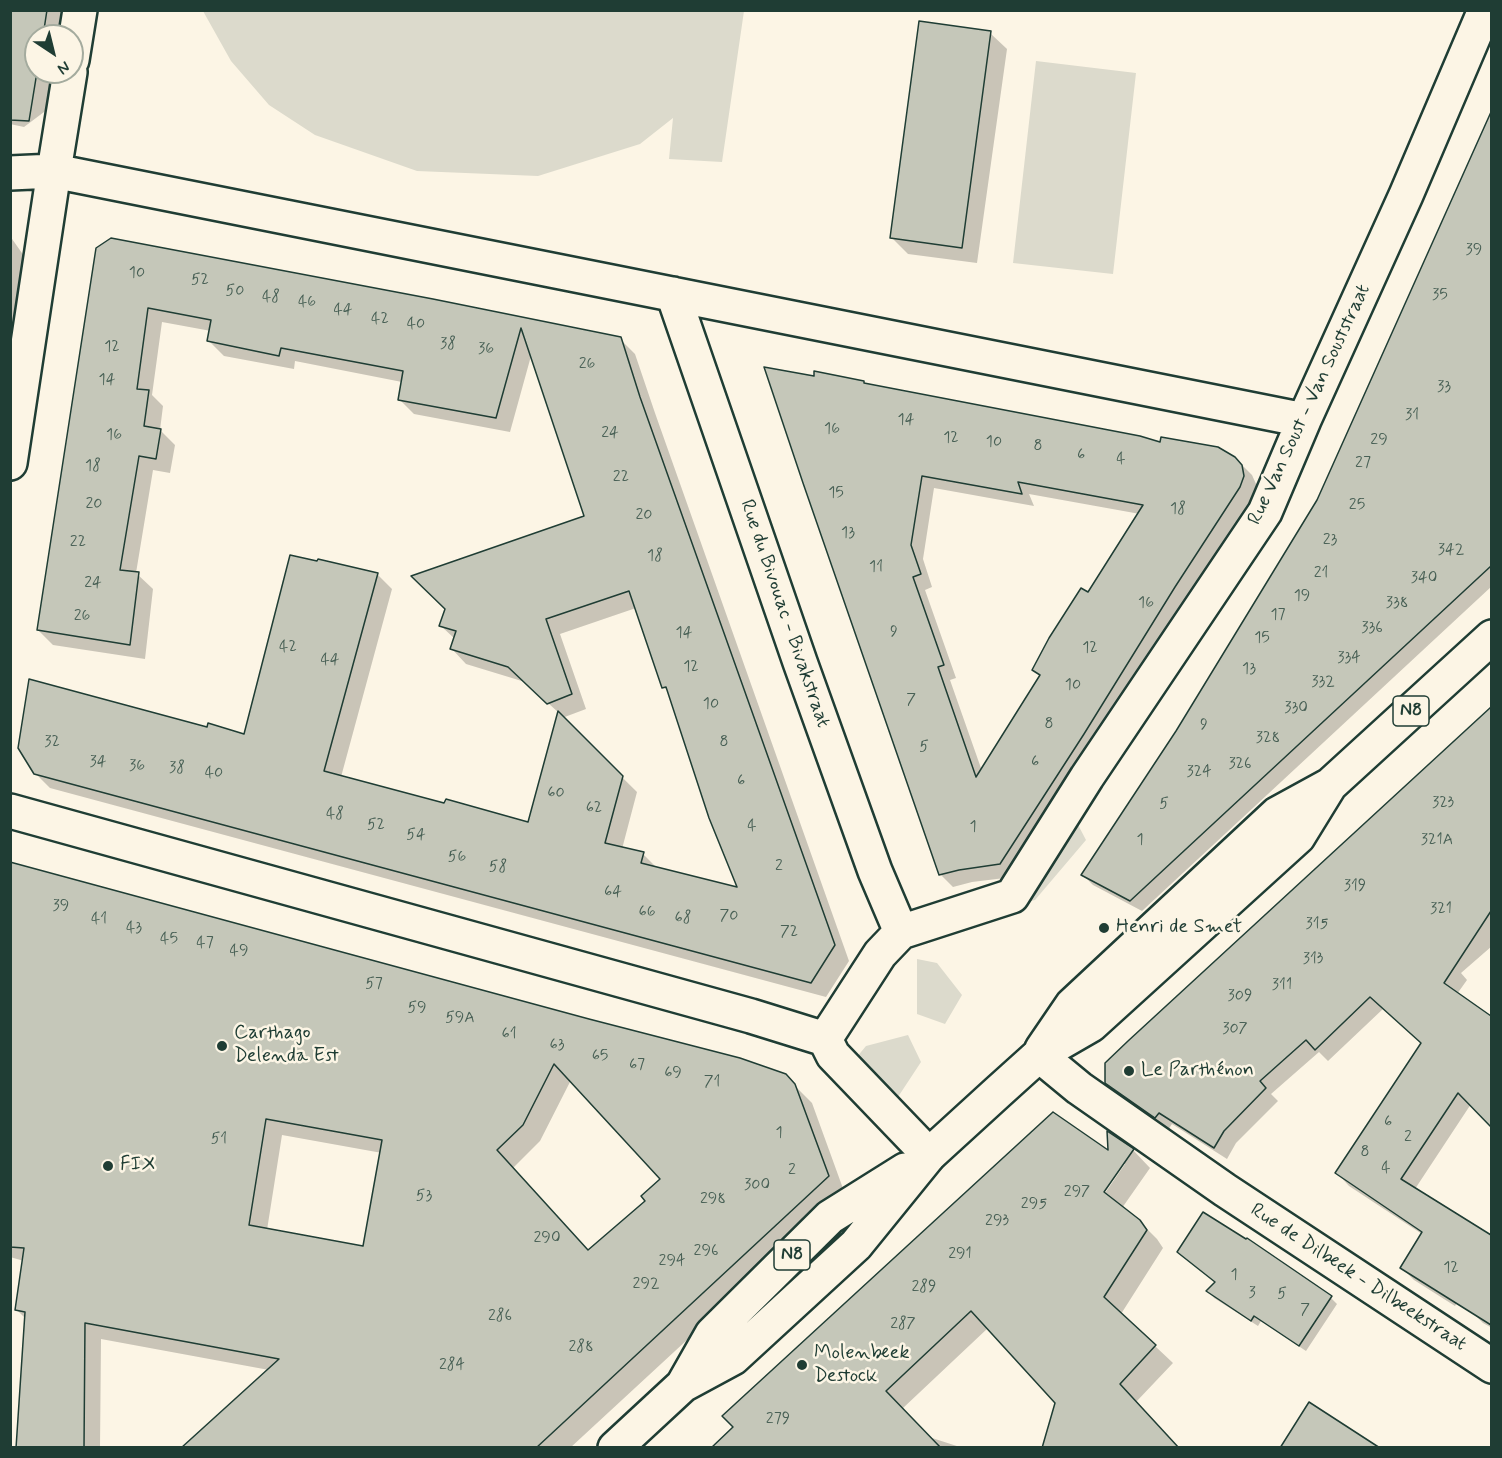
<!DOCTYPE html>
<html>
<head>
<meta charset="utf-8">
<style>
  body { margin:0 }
  #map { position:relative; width:1502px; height:1458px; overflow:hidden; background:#fcf5e5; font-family:Mynerve,sans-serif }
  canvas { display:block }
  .frame { position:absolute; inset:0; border:12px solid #1f3d34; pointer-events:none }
  .north { position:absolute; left:24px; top:24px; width:60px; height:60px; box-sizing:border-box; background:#fcf5e5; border:2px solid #a4ab9e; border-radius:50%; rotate:145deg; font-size:16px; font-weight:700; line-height:24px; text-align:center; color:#1f3d34 }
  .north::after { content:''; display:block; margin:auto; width:21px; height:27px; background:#1f3d34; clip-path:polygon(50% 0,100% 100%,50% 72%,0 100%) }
</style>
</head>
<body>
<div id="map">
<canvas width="1502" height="1458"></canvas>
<div class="frame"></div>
<div class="north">N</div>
</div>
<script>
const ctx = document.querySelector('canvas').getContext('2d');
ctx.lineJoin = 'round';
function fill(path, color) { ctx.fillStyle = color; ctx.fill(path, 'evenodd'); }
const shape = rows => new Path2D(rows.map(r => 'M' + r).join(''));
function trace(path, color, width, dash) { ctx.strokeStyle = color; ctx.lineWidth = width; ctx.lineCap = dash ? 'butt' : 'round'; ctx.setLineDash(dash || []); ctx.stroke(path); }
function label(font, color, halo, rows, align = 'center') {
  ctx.font = font + ' Mynerve,sans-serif'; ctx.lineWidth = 5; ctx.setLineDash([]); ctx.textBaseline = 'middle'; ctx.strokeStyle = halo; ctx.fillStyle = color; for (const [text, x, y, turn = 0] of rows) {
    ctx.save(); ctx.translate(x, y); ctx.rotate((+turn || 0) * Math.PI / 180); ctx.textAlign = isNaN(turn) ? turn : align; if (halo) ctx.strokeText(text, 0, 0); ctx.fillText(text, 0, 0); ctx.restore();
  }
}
const green = shape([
  [203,11,744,11,722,162,669,159,673,118,640,144,538,176,417,171,315,135,269,105,231,61],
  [1036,61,1136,73,1113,274,1013,263],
  [1075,819,1086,840,1035,900,1022,903],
  [917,959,937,963,962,995,945,1024,917,1014],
  [908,1035,921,1062,896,1100,856,1058,866,1046]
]);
const shadow = shape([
  [10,10,63,10,59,36,36,36,36,72,54,72,48,109,24,127,10,124],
  [990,33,1007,49,977,263,908,254,892,238],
  [1492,113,1492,586,1142,911,1093,885,1083,875,1177,732,1319,500,1462,183],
  [10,236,24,256,10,341],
  [97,249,620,339,635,354,655,413,849,961,826,997,50,788,35,773,208,728,245,736,377,574,392,589,341,777,529,824,559,713,525,682,466,664,452,649,455,639,441,626,586,517,531,356,510,432,414,414,399,399,402,382,295,361,294,369,224,356,209,341,211,331,162,322,152,395,163,406,160,430,175,445,170,473,153,470,136,573,153,589,145,659,53,645,38,630],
  [636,608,664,687,670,694,739,889,658,869,643,854,622,849,637,792,562,718,586,709,560,634],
  [815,378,864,382,867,385,1239,462,1252,475,1256,484,1256,489,1252,500,1187,600,1013,877,972,882,953,887,941,875],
  [934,488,1034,506,1029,494,1140,514,1088,594,1034,670,1041,676,982,771,950,680,956,678,925,590,932,587,923,559],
  [1492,709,1492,946,1461,973,1467,980,1457,994,1492,1018,1492,1125,1471,1104,1415,1189,1492,1237,1492,1328,1483,1323,1471,1311,1478,1271,1455,1306,1414,1280,1402,1268,1422,1234,1349,1186,1337,1173,1423,1043,1384,1008,1328,1061,1319,1052,1271,1094,1278,1101,1236,1143,1227,1159,1172,1124,1168,1130,1120,1096,1107,1083,1106,1064],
  [10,864,785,1076,812,1103,845,1194,570,1448,183,1448,269,1370,101,1339,100,1448,17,1448,26,1319,17,1310,24,1261,10,1257],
  [571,1080,663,1179,648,1202,589,1251,513,1168,540,1141],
  [282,1135,382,1153,365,1247,267,1230],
  [1133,1150,1150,1168,1122,1208,1139,1221,1157,1239,1163,1248,1121,1314,1173,1363,1136,1402,1179,1448,1043,1448,1057,1403,988,1328,902,1409,929,1437,963,1448,714,1448,1110,1153],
  [1122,1164,1125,1164,1101,1199,1098,1197],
  [1247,1240,1331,1298,1337,1304,1306,1351,1261,1321,1258,1326,1214,1298,1208,1291,1216,1282]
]);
const building = shape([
  [10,10,47,10,43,36,36,36,37,72,29,121,10,120,10,10],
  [919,21,991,31,962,248,890,238,919,21],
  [1491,112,1491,566,1130,901,1081,875,1176,731,1317,500,1491,112],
  [111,238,433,299,621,337,640,397,835,945,811,983,34,774,18,748,29,679,207,727,208,723,244,734,290,555,317,561,318,559,378,573,324,771,444,803,446,799,528,822,558,711,623,776,605,843,644,852,641,863,737,887,709,818,666,687,662,688,629,591,546,619,572,694,547,704,508,667,450,649,456,631,439,626,445,609,411,576,584,516,521,328,496,418,398,400,403,371,281,348,279,356,207,341,211,320,148,308,137,389,149,390,144,426,161,429,156,459,139,456,120,570,139,572,130,645,37,630,96,248,111,238],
  [764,367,814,376,814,371,864,381,864,383,1140,436,1160,442,1161,437,1218,447,1235,457,1242,465,1244,476,1240,487,1175,587,1084,734,1000,864,959,870,939,875,803,483,764,367],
  [922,476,1022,494,1018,482,1143,505,1088,592,1081,588,1049,638,1032,670,1040,675,976,777,938,667,944,665,913,577,921,574,911,545,922,476],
  [1491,707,1491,911,1444,983,1491,1016,1491,1127,1458,1093,1401,1179,1491,1235,1491,1325,1400,1268,1422,1232,1335,1173,1421,1043,1370,997,1315,1050,1306,1040,1260,1081,1266,1088,1224,1131,1214,1148,1159,1113,1155,1118,1105,1083,1105,1063,1128,1041,1491,707],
  [10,862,589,1019,740,1058,786,1074,795,1084,829,1176,536,1448,181,1448,279,1359,85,1323,84,1448,16,1448,25,1312,15,1310,24,1248,10,1247,10,862],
  [554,1064,660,1179,641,1196,645,1201,588,1250,497,1150,523,1125,554,1064],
  [266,1119,382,1140,363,1246,249,1225,266,1119],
  [1053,1112,1108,1150,1107,1131,1134,1149,1104,1192,1140,1220,1147,1230,1104,1297,1156,1345,1120,1384,1179,1448,1042,1448,1055,1403,971,1311,886,1391,941,1448,711,1448,733,1427,722,1416,1053,1112],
  [1203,1212,1246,1239,1247,1238,1332,1296,1299,1346,1254,1316,1251,1321,1206,1291,1215,1282,1177,1252,1203,1212],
  [1309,1402,1380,1448,1280,1448,1309,1402]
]);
const street = shape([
  [72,60,80,10],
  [10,173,54,171,1304,420],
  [673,294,800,662,875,871,901,932],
  [10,463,54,171,70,72],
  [10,811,751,1016,825,1039],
  [825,1039,880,954,901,932,1012,896,1087,777,1265,512,1304,420,1406,195,1485,10],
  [825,1039,833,1055,929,1155],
  [1039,1055,1079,1088,1225,1190,1492,1366]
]);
const primary = shape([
  [1042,1049,1072,1005,1277,814,1330,785,1492,637],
  [683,1385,712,1334,830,1217,905,1170],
  [615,1448,683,1385,733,1358,856,1245,929,1155,998,1092,1039,1055,1091,1025,1298,837,1330,785]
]);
const markers = [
  [1104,928,6,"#1f3d34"],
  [222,1046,6,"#1f3d34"],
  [1129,1071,6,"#1f3d34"],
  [108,1166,6,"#1f3d34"],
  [802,1365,6,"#1f3d34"]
];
const numberNames = [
  ["39",1474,251],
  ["10",137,274],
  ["52",200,281],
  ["50",235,292],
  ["35",1440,296],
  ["48",271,298],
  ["46",307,303],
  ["44",343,311],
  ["42",380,320],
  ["40",416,325],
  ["38",448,345],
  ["12",112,348],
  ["36",486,350],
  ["26",587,365],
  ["14",107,381],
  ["33",1444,388],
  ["31",1412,416],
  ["14",906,421],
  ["16",832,430],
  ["24",610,434],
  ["16",114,436],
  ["12",951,439],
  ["29",1379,441],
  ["10",994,443],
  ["8",1038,447],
  ["6",1081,456],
  ["4",1121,460],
  ["27",1363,464],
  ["18",93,467],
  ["22",621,478],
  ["15",836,494],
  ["20",94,505],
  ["25",1357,506],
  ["18",1178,510],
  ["20",644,516],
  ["13",848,534],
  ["23",1330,541],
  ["22",78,543],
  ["342",1451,551],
  ["18",655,557],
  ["11",876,568],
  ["21",1321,574],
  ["340",1424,579],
  ["24",93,584],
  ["19",1302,597],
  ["16",1146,604],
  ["338",1397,604],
  ["17",1278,616],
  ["26",82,617],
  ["336",1372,629],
  ["9",894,633],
  ["14",684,634],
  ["15",1262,639],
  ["42",288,648],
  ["12",1090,649],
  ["334",1349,659],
  ["44",330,661],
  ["12",691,668],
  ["13",1249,670],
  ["332",1323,683],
  ["10",1073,686],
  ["7",911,701],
  ["10",711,705],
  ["330",1296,709],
  ["8",1049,725],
  ["9",1204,726],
  ["328",1268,739],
  ["32",52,743],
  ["8",724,743],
  ["5",924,748],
  ["34",98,763],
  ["6",1035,763],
  ["326",1240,765],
  ["36",137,767],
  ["38",177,769],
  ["324",1199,773],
  ["40",214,774],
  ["6",741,782],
  ["60",556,794],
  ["323",1443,804],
  ["5",1164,805],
  ["62",594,809],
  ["48",335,815],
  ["52",376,826],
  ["4",752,827],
  ["1",973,828],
  ["54",416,836],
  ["1",1140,841],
  ["321A",1437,841],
  ["56",457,858],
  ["2",779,867],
  ["58",498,868],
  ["319",1355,887],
  ["64",613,893],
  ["39",61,907],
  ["321",1441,910],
  ["66",647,913],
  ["70",729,917],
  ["68",683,919],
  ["41",99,920],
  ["315",1317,925],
  ["43",134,929],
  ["72",789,933],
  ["45",169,940],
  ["47",205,944],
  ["49",239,952],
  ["313",1313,960],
  ["57",374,985],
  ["311",1282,986],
  ["309",1240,997],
  ["59",417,1009],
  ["59A",460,1019],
  ["307",1235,1030],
  ["61",509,1035],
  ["63",557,1046],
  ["65",600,1057],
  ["67",637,1066],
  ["69",673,1074],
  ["71",712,1083],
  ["6",1388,1123],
  ["1",779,1134],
  ["2",1408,1138],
  ["51",219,1140],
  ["8",1365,1153],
  ["4",1386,1169],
  ["2",792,1171],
  ["300",757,1186],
  ["297",1077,1193],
  ["53",424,1197],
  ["298",713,1200],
  ["295",1034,1205],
  ["293",997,1222],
  ["290",547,1239],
  ["296",706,1252],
  ["291",960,1255],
  ["294",672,1262],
  ["12",1451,1269],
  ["1",1234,1276],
  ["292",646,1285],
  ["289",924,1288],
  ["3",1252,1294],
  ["5",1282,1295],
  ["7",1305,1311],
  ["286",500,1317],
  ["287",903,1325],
  ["288",581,1348],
  ["284",452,1366],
  ["279",778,1420]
];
const shields = [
  [1411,711,36],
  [792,1255,36]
];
const shieldNames = [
  ["N8",1411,711],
  ["N8",792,1255]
];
const streetNames = [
  ["Rue Van Soust - Van Souststraat",1310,405,-65],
  ["Rue du Bivouac - Bivakstraat",784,614,71],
  ["Rue de Dilbeek - Dilbeekstraat",1358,1278,33]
];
const poiNames = [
  ["Henri de Smet",1116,928],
  ["Carthago",234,1034],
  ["Delenda Est",234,1057],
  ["Le Parthénon",1141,1071],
  ["FIX",120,1166],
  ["Molenbeek",814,1354],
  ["Destock",814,1377]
];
fill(green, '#dcdacc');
fill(shadow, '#0003');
fill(building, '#c5c7b9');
trace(building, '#1f3d34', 1.5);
trace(street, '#1f3d34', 38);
trace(primary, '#1f3d34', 38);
trace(street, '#fcf5e5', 33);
trace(primary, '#fcf5e5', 33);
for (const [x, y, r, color] of markers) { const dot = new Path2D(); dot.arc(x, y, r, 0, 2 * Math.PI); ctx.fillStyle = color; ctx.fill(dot); trace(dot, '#fcf5e5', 2); }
label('16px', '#486055', null, numberNames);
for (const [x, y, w] of shields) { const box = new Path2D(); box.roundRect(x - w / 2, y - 15, w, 30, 4.5); ctx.fillStyle = '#fcf5e5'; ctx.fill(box); trace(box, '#1f3d34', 1.5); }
label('bold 18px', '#1f3d34', null, shieldNames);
label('20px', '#1f3d34', '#fcf5e5', streetNames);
label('20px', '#1f3d34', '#fcf5e5', poiNames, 'left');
</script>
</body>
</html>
